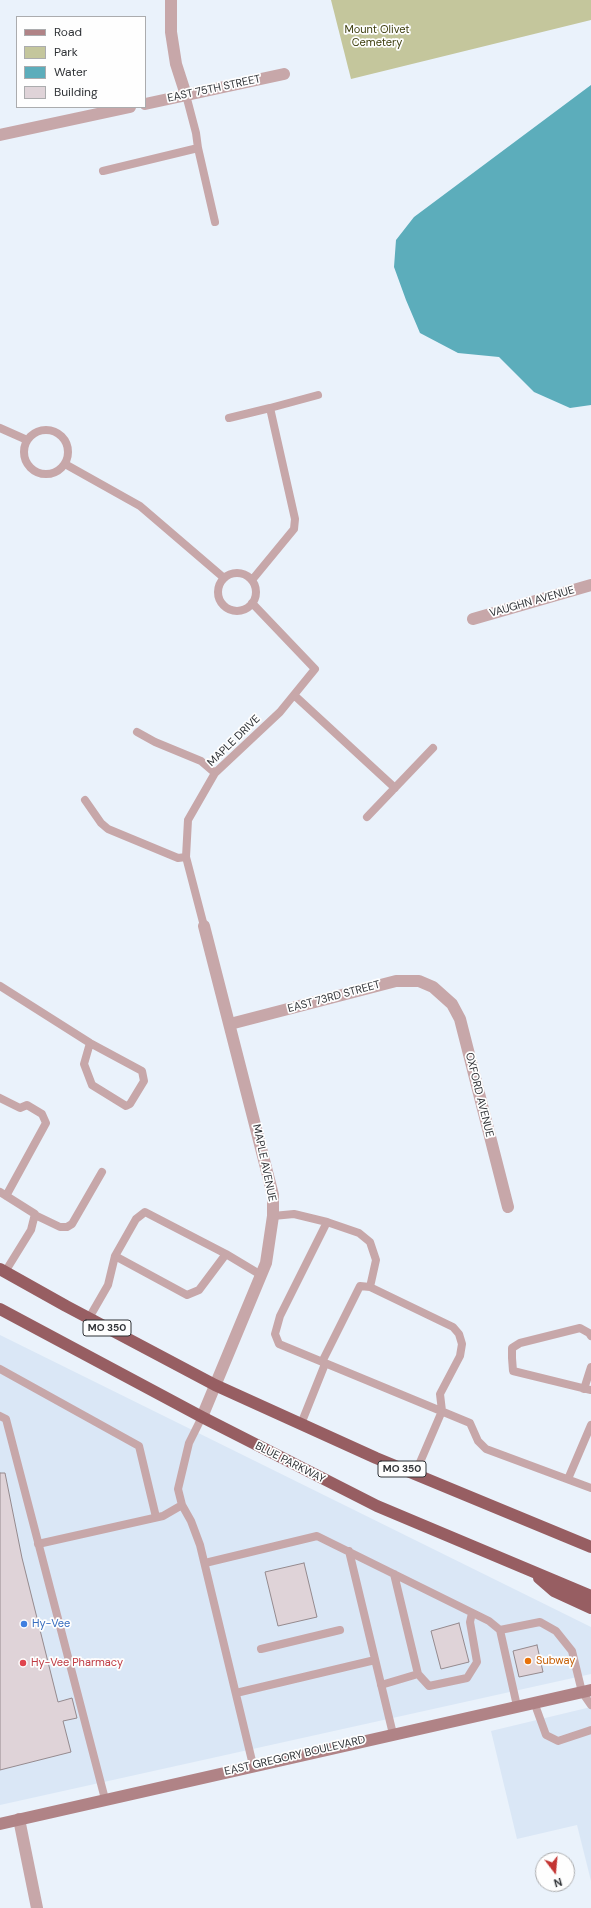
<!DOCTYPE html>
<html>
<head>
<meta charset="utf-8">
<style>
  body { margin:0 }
  #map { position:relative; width:591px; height:1908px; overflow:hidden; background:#eaf2fb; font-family:"DM Sans",sans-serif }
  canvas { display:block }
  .legend { position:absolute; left:16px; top:16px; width:130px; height:92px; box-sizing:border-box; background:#fefefe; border:1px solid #abacae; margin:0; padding:5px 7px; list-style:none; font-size:12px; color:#2f3236 }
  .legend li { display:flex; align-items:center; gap:8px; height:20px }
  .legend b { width:20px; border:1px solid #abacae }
  .north { position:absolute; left:535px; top:1852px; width:40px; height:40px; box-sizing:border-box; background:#fefefe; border:1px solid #abacae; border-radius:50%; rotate:164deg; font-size:11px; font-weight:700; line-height:16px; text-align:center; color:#2f3236 }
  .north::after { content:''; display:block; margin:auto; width:14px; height:18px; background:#c33533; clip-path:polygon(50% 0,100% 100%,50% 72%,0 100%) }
</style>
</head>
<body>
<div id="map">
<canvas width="591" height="1908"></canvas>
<ul class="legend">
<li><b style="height:5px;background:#b08386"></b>Road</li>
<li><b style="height:11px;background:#c4c69c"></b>Park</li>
<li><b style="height:11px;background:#5cadbb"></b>Water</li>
<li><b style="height:11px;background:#dfd3d8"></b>Building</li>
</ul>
<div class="north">N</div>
</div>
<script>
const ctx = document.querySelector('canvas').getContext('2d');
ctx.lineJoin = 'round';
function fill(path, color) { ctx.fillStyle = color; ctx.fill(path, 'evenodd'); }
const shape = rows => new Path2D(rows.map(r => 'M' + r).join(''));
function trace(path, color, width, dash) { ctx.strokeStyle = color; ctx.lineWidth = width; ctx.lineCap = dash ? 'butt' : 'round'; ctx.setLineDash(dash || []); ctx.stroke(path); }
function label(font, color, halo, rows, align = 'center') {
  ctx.font = font + ' "DM Sans",sans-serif'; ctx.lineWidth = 3.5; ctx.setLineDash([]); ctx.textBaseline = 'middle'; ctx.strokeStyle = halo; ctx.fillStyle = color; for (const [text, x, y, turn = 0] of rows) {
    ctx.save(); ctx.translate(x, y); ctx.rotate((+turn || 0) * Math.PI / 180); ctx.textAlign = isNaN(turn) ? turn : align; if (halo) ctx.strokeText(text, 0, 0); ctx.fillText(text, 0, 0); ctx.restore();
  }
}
const built = shape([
  [0,1335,591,1627,591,1674,0,1805],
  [591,1707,591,1881,577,1825,517,1839,491,1731]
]);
const green = shape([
  [331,0,591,0,591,20,351,79]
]);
const water = shape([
  [591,85,591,405,570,408,534,392,499,357,458,353,420,333,406,300,394,267,396,240,414,217]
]);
const building = shape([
  [0,1473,5,1473,22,1558,58,1702,72,1698,77,1718,63,1721,71,1752,0,1770,0,1473],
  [304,1563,317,1617,278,1626,265,1572,304,1563],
  [459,1623,469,1662,441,1669,431,1631,459,1623],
  [537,1645,543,1672,519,1677,513,1651,537,1645]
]);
const service = shape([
  [198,148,215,222],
  [103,171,198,148,196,133,186,95],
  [229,418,270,408],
  [0,428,27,440],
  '24 452a22 22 0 1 1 44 0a22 22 0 1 1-44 0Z',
  [65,464,140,506,224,578],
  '218 592a19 19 0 1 1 38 0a19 19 0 1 1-38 0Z',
  [252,580,294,529,295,519,270,408,318,395],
  [294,695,395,788],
  [137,732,155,742,201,761,215,773],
  [85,800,101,823,108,829,178,858,186,857],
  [367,817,433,748],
  [204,926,186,857,188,820,215,773,280,712,315,669,252,603],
  [0,986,90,1043,142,1071,144,1081,130,1104,126,1106,92,1085,84,1064,90,1043],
  [0,1098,20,1108,27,1105,42,1114,46,1123,6,1196],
  [0,1192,35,1214,31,1230,5,1272],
  [35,1215,60,1227,67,1227,72,1224,102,1172],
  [273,1216,294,1214,327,1222,280,1316,275,1334,279,1344,470,1423,478,1441,486,1449,591,1488],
  [327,1222,359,1233,370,1242,376,1260,370,1287,453,1327,459,1334,462,1344,460,1356,440,1394,442,1411,415,1474],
  [115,1256,136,1219,145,1212,226,1254],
  [89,1318,108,1285,115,1256,187,1295,199,1290,226,1254,261,1275],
  [591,1336,589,1333,580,1328,520,1343,512,1348,512,1358,513,1371,591,1390],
  [322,1362,360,1286,370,1287],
  [0,1369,139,1446,156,1517],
  [584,1389,591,1367],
  [0,1416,6,1419,105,1799],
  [202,1417,189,1443,178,1489,182,1505,191,1521,200,1545,253,1765],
  [301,1424,325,1364],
  [568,1479,591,1425],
  [38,1544,163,1516,182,1505],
  [349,1551,393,1734],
  [205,1563,317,1536,489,1621,500,1630,517,1706],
  [500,1630,540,1622,556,1631,572,1651,582,1692,591,1705],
  [261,1649,340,1630],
  [418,1674,429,1686,467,1678,477,1662,470,1622,472,1613],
  [381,1685,418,1674,394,1574],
  [236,1693,375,1660],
  [534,1702,546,1735,558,1741,591,1730]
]);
const minor = shape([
  [171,0,171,32,176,64,186,95],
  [145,104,284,74],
  [0,135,130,107],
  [473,619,591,585],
  [230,1024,396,981,419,981,433,987,452,1004,460,1019,508,1207],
  [202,1417,266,1263,273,1216,273,1195,204,926],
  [19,1819,37,1908]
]);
const secondary = shape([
  [0,1824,591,1690]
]);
const trunk = shape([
  [0,1269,66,1306,215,1385,376,1458,591,1547],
  [0,1309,202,1417,377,1506,591,1596],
  [539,1578,554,1591,591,1608]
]);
const markers = [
  [24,1624,4,"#3f7fe0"],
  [528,1661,4,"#e8710a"],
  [23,1663,4,"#e0444e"]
];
const shields = [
  [107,1328,48],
  [402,1469,48]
];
const shieldNames = [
  ["MO 350",107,1328],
  ["MO 350",402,1469]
];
const parkNames = [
  ["Mount Olivet",377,30],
  ["Cemetery",377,43]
];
const streetNames = [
  ["EAST 75TH STREET",214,89,-12],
  ["VAUGHN AVENUE",532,602,-16],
  ["MAPLE DRIVE",234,741,-44],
  ["EAST 73RD STREET",334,997,-15],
  ["OXFORD AVENUE",479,1095,76],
  ["MAPLE AVENUE",264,1163,78],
  ["BLUE PARKWAY",290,1463,27],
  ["EAST GREGORY BOULEVARD",295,1756,-13]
];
const shopNames = [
  ["Hy-Vee",32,1624]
];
const foodNames = [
  ["Subway",536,1661]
];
const healthNames = [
  ["Hy-Vee Pharmacy",31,1663]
];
fill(built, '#dae7f6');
fill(green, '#c4c69c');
fill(water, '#5cadbb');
fill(building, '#dfd3d8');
trace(building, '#958a8e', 1);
trace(service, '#c7a7a9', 8);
trace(minor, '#c7a7a9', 12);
trace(secondary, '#b08386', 12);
trace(trunk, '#975e62', 12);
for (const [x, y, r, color] of markers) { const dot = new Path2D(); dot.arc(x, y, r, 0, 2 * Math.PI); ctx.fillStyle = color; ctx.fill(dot); trace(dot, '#fefefe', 1.5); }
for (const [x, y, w] of shields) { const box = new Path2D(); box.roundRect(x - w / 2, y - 8, w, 16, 3); ctx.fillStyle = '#fefefe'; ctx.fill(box); trace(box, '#2f3236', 1); }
label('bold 10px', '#2f3236', null, shieldNames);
label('11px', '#3c3d0c', '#fefefe', parkNames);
label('11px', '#2f3236', '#fefefe', streetNames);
label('11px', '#366cbe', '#fefefe', shopNames, 'left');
label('11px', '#c56008', '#fefefe', foodNames, 'left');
label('11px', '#be3a42', '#fefefe', healthNames, 'left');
</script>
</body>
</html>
